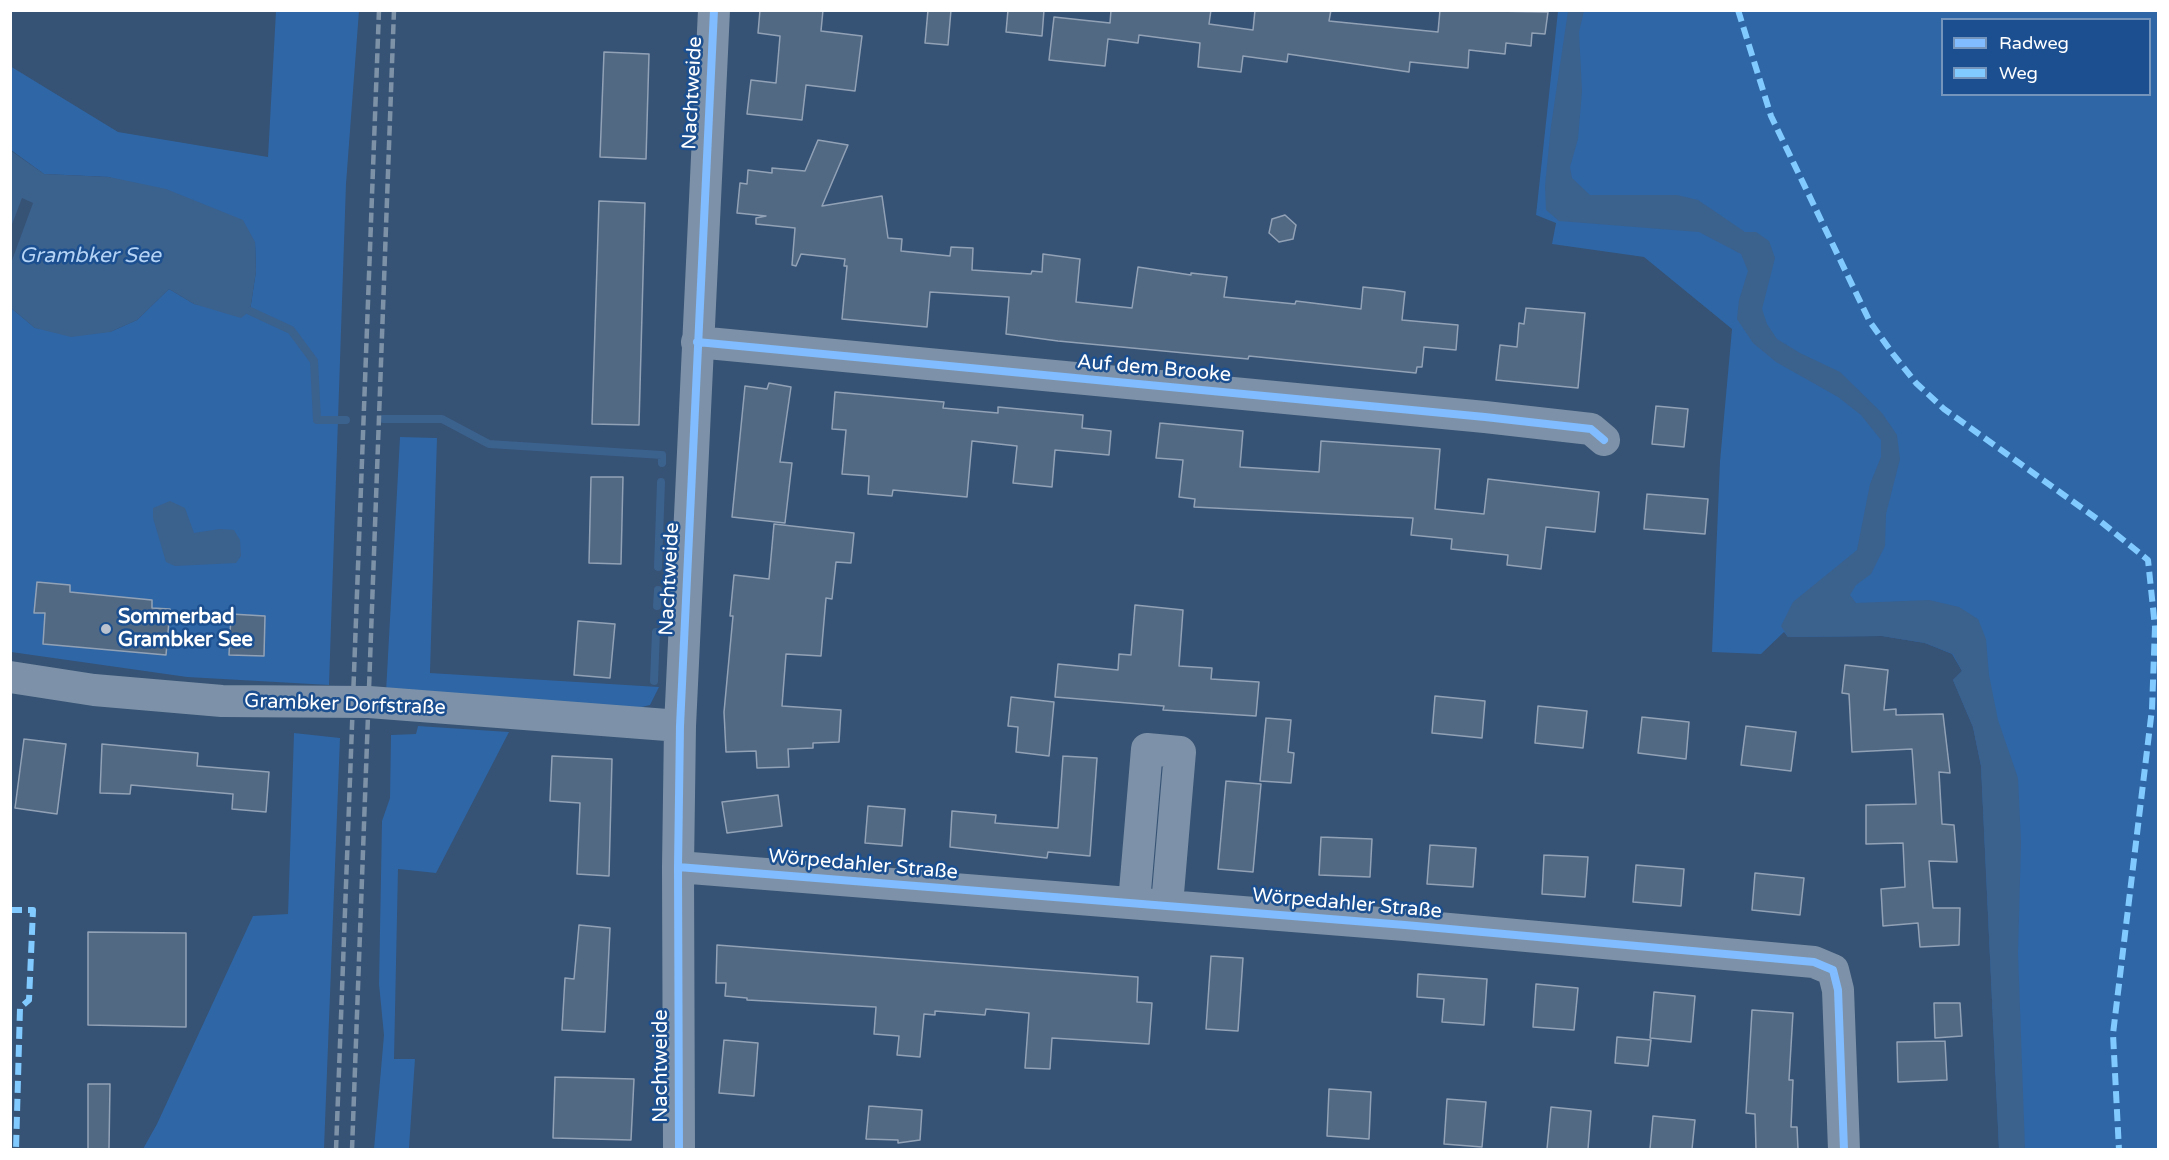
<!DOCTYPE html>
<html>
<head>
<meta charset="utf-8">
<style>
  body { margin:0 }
  #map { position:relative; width:2169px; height:1160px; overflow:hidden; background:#365274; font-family:"Varela Round",sans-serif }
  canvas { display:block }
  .frame { position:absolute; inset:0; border:12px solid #fff; pointer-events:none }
  .legend { position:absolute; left:1941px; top:18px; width:210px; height:78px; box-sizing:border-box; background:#1b4f8f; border:2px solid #7695bc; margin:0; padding:8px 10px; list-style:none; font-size:18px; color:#fff }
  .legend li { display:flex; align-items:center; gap:12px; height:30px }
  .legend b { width:30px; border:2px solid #7695bc }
</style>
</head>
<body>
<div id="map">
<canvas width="2169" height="1160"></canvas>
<div class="frame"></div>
<ul class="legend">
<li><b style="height:8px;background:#80bcff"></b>Radweg</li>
<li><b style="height:8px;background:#80caff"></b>Weg</li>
</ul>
</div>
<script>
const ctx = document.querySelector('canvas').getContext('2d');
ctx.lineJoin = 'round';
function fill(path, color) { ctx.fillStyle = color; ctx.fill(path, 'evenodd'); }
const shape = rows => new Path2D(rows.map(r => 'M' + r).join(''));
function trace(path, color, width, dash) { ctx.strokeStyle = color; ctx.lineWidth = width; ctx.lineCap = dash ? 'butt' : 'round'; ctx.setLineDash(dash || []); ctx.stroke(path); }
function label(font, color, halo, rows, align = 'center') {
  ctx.font = font + ' "Varela Round",sans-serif'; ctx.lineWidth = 5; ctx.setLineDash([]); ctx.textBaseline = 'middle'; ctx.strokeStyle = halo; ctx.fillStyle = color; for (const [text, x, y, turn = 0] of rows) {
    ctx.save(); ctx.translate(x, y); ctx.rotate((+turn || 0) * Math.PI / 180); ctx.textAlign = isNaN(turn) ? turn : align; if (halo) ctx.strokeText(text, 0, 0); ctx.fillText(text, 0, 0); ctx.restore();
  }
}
const green = shape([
  [276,11,359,11,346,184,329,685,187,677,11,652,11,308,35,328,110,332,137,320,169,289,194,304,250,311,256,271,255,242,109,177,44,174,11,150,10,66,118,132,268,157],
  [1558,11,2158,11,2158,1149,1999,1149,1981,766,1973,727,1953,680,1962,671,1952,654,1925,643,1882,636,1788,637,1784,632,1761,654,1712,652,1720,461,1732,329,1644,257,1552,244,1556,223,1536,215],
  [1942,20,2150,20,2150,94,1942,94],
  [400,437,437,438,430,673,659,687,650,705,626,711,386,692],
  [418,726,509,732,436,873,398,869,394,1059,415,1059,409,1148,374,1149,384,1035,379,984,382,821,390,798,391,735,416,734],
  [294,733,340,738,324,1149,143,1149,157,1124,253,916,288,914]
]);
const water = shape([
  [1568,11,1584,11,1579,32,1582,91,1578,139,1570,167,1572,178,1590,195,1677,195,1698,200,1745,232,1756,232,1769,241,1775,258,1762,309,1767,324,1777,339,1800,353,1840,372,1882,413,1897,435,1900,459,1886,514,1885,546,1871,574,1856,585,1850,595,1856,603,1929,600,1959,607,1978,619,1986,639,1989,675,1998,720,2018,778,2021,842,2018,953,2025,1149,1999,1149,1981,766,1973,727,1953,680,1962,671,1953,654,1925,643,1882,636,1788,637,1781,626,1793,602,1857,550,1870,484,1881,457,1881,440,1861,415,1838,397,1776,362,1753,343,1737,319,1739,300,1748,271,1741,254,1699,232,1559,221,1546,210,1545,186,1551,126],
  [10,150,44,174,109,177,166,189,243,220,255,242,256,271,250,311,241,318,194,304,169,289,137,320,110,332,71,337,35,328,11,308],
  [170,501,185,508,194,533,220,529,234,530,240,540,241,556,236,563,175,566,166,562,153,518,153,508]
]);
const pier = shape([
  [22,198,33,203,11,263,11,227]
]);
const stream = shape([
  [250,311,291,330,314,361,317,420,346,420],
  [383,419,442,419,489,444,662,455,662,463],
  [658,567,661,482],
  [657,606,658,590],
  [654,681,656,632]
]);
const building = shape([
  [760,10,823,10,821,31,862,36,855,91,806,85,802,120,747,114,751,80,776,83,780,36,758,33,760,10],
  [928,10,951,10,948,45,925,43,928,10],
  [1008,10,1044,10,1042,36,1006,32,1008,10],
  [1111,10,1211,10,1209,24,1253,30,1255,10,1331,10,1329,21,1438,32,1440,10,1548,12,1545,34,1532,33,1531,46,1506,43,1505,54,1469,50,1468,68,1410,62,1409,72,1288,54,1287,62,1243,56,1241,72,1198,67,1200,43,1139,35,1138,43,1108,39,1105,66,1049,60,1054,17,1110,23,1111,10],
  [604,52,649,54,646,159,600,157,604,52],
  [818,140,848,145,822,206,882,196,888,238,902,239,901,251,950,256,951,247,973,248,972,270,1031,274,1032,271,1042,272,1043,254,1080,259,1076,302,1132,308,1138,267,1191,275,1191,273,1227,277,1224,297,1295,304,1296,301,1361,309,1363,287,1392,290,1405,292,1402,320,1458,325,1456,350,1424,347,1422,367,1417,367,1416,373,1249,356,1248,359,1058,341,1006,334,1009,297,930,292,927,327,842,319,847,266,844,266,845,259,801,254,796,266,792,265,795,228,756,224,756,218,766,216,737,213,740,183,747,184,748,170,772,173,772,168,805,171,818,140],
  [599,201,645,203,639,425,592,424,599,201],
  [1285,215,1296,225,1293,239,1279,242,1269,233,1272,219,1285,215],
  [1526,308,1585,313,1578,388,1496,380,1500,345,1517,347,1519,323,1524,324,1526,308],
  [769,383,791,387,780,462,792,463,785,523,732,517,745,386,767,389,769,383],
  [835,392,944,402,943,408,998,413,998,407,1083,415,1082,428,1111,431,1109,455,1055,450,1052,487,1013,483,1017,446,972,441,967,497,893,490,892,496,868,494,869,476,842,474,846,430,832,429,835,392],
  [1656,406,1688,409,1684,447,1652,444,1656,406],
  [1160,423,1243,431,1240,467,1319,472,1321,441,1440,449,1435,509,1484,514,1488,479,1599,492,1595,532,1546,527,1541,569,1507,565,1508,555,1451,549,1452,539,1411,535,1413,518,1194,507,1195,499,1179,497,1183,460,1156,458,1160,423],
  [591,477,623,477,621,564,589,563,591,477],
  [1647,494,1708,499,1705,534,1644,529,1647,494],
  [774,524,854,533,851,563,836,562,832,599,826,598,821,656,786,654,782,706,841,710,839,742,813,743,813,748,788,749,789,767,757,768,756,751,726,752,724,712,733,616,730,616,734,575,769,579,774,524],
  [37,582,70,585,70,592,152,600,152,608,170,609,166,655,43,644,45,613,34,613,37,582],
  [1135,605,1183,610,1179,666,1212,668,1211,679,1259,682,1256,716,1163,710,1164,706,1055,697,1058,664,1118,670,1119,654,1131,655,1135,605],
  [231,614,265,616,264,656,229,655,231,614],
  [578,621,615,624,610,678,574,675,578,621],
  [1845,665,1888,670,1884,710,1896,709,1896,715,1943,714,1950,773,1939,772,1942,824,1954,825,1957,862,1929,861,1933,908,1960,908,1959,945,1920,947,1918,923,1883,926,1881,889,1905,887,1903,843,1866,844,1866,805,1916,804,1912,749,1852,752,1849,694,1842,693,1845,665],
  [1435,696,1485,701,1482,738,1432,733,1435,696],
  [1011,697,1054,702,1049,756,1016,752,1018,727,1008,726,1011,697],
  [1538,706,1587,711,1583,748,1535,743,1538,706],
  [1642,717,1689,722,1686,759,1638,753,1642,717],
  [1266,718,1291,720,1288,752,1294,753,1291,783,1260,781,1266,718],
  [1746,726,1796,732,1791,771,1741,765,1746,726],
  [24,739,66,744,57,814,15,808,24,739],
  [102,744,198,753,197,766,269,772,266,812,232,809,233,794,131,785,130,794,100,793,102,744],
  [552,756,612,759,609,876,577,874,580,803,550,801,552,756],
  [1063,756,1097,758,1090,856,1048,852,1047,858,950,847,952,811,996,815,995,823,1058,828,1063,756],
  [1226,781,1261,784,1253,872,1218,869,1226,781],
  [778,795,782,826,727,833,722,802,778,795],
  [868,806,905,809,902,846,865,843,868,806],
  [1321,837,1372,839,1370,877,1319,875,1321,837],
  [1430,845,1476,848,1473,887,1427,884,1430,845],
  [1544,855,1588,857,1585,897,1542,894,1544,855],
  [1636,865,1684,869,1681,906,1633,902,1636,865],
  [1755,873,1804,878,1800,915,1752,910,1755,873],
  [579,925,610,928,605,1032,562,1030,565,978,574,979,579,925],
  [88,932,186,933,186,1027,88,1025,88,932],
  [717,945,1138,977,1137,1002,1152,1003,1149,1044,1052,1038,1050,1069,1025,1068,1029,1013,986,1009,985,1015,935,1011,935,1015,924,1014,920,1057,897,1055,899,1036,874,1034,876,1007,747,1000,747,998,725,996,726,983,716,983,717,945],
  [1211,956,1243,958,1238,1031,1206,1029,1211,956],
  [1418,974,1487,979,1484,1025,1442,1022,1444,999,1417,997,1418,974],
  [1536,984,1578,988,1574,1030,1533,1027,1536,984],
  [1654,992,1695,996,1691,1042,1650,1038,1654,992],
  [1934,1003,1960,1003,1962,1036,1935,1038,1934,1003],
  [1752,1010,1793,1013,1789,1080,1793,1080,1791,1127,1797,1127,1798,1149,1756,1149,1755,1114,1746,1113,1752,1010],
  [1617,1037,1651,1040,1648,1066,1615,1063,1617,1037],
  [724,1040,758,1043,754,1096,719,1093,724,1040],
  [1945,1041,1947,1080,1898,1082,1897,1042,1945,1041],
  [555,1077,634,1079,631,1140,553,1138,555,1077],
  [88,1084,110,1084,109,1149,88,1149,88,1084],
  [1329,1089,1371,1092,1369,1139,1327,1136,1329,1089],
  [1447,1099,1486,1102,1482,1147,1444,1144,1447,1099],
  [869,1106,922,1110,920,1140,898,1143,898,1140,866,1139,869,1106],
  [1551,1107,1591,1111,1588,1149,1547,1149,1551,1107],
  [1653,1116,1695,1120,1692,1149,1650,1149,1653,1116]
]);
const street = shape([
  [697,342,1485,417,1591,429,1604,440],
  [10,677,94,690,222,701,369,702,680,726],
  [678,867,1405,925,1814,962,1833,970,1838,990,1844,1150],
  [1134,903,1147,749,1180,752,1167,905],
  [679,1150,678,867,680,726,714,10]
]);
const rail = shape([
  [336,1150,379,10],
  [352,1150,394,10]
]);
const quiet = shape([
  [1738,10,1771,116,1870,322,1893,354,1916,383,1944,409,2100,521,2148,560,2155,627,2152,709,2113,1034,2119,1150],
  [10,910,33,910,29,1000,20,1008,16,1150]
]);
const cycleway = shape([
  [697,342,1485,417,1591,429,1604,440],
  [678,867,1405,925,1814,962,1833,970,1838,990,1844,1150],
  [679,1150,678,867,680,726,714,10]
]);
const markers = [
  [106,629,6,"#b9c2ce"]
];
const streetNames = [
  ["Nachtweide",693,93,-87],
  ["Auf dem Brooke",1154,369,5],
  ["Nachtweide",670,579,-87],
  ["Grambker Dorfstraße",345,705,2],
  ["Wörpedahler Straße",863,865,5],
  ["Wörpedahler Straße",1347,904,5],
  ["Nachtweide",662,1066,-90]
];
const poiNames = [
  ["Sommerbad",118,618],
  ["Grambker See",118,641]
];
const waterNames = [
  ["Grambker See",90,256]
];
fill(green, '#2f66a5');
fill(water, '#3b618d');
fill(pier, '#365274');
trace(stream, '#3b618d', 8);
fill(building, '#526984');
trace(building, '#92a2b6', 1.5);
trace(street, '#7d92a8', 32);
trace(rail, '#7e92a7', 4.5, [10, 4.5]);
trace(quiet, '#80caff', 6, [12, 6]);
trace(cycleway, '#80bcff', 8);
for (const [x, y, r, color] of markers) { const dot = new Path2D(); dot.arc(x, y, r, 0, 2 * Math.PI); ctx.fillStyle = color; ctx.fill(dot); trace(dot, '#1b4f8f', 2); }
label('20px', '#fff', '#1b4f8f', streetNames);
label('bold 20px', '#fff', '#1b4f8f', poiNames, 'left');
label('italic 21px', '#b5d3f5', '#1b4f8f', waterNames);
</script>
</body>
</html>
